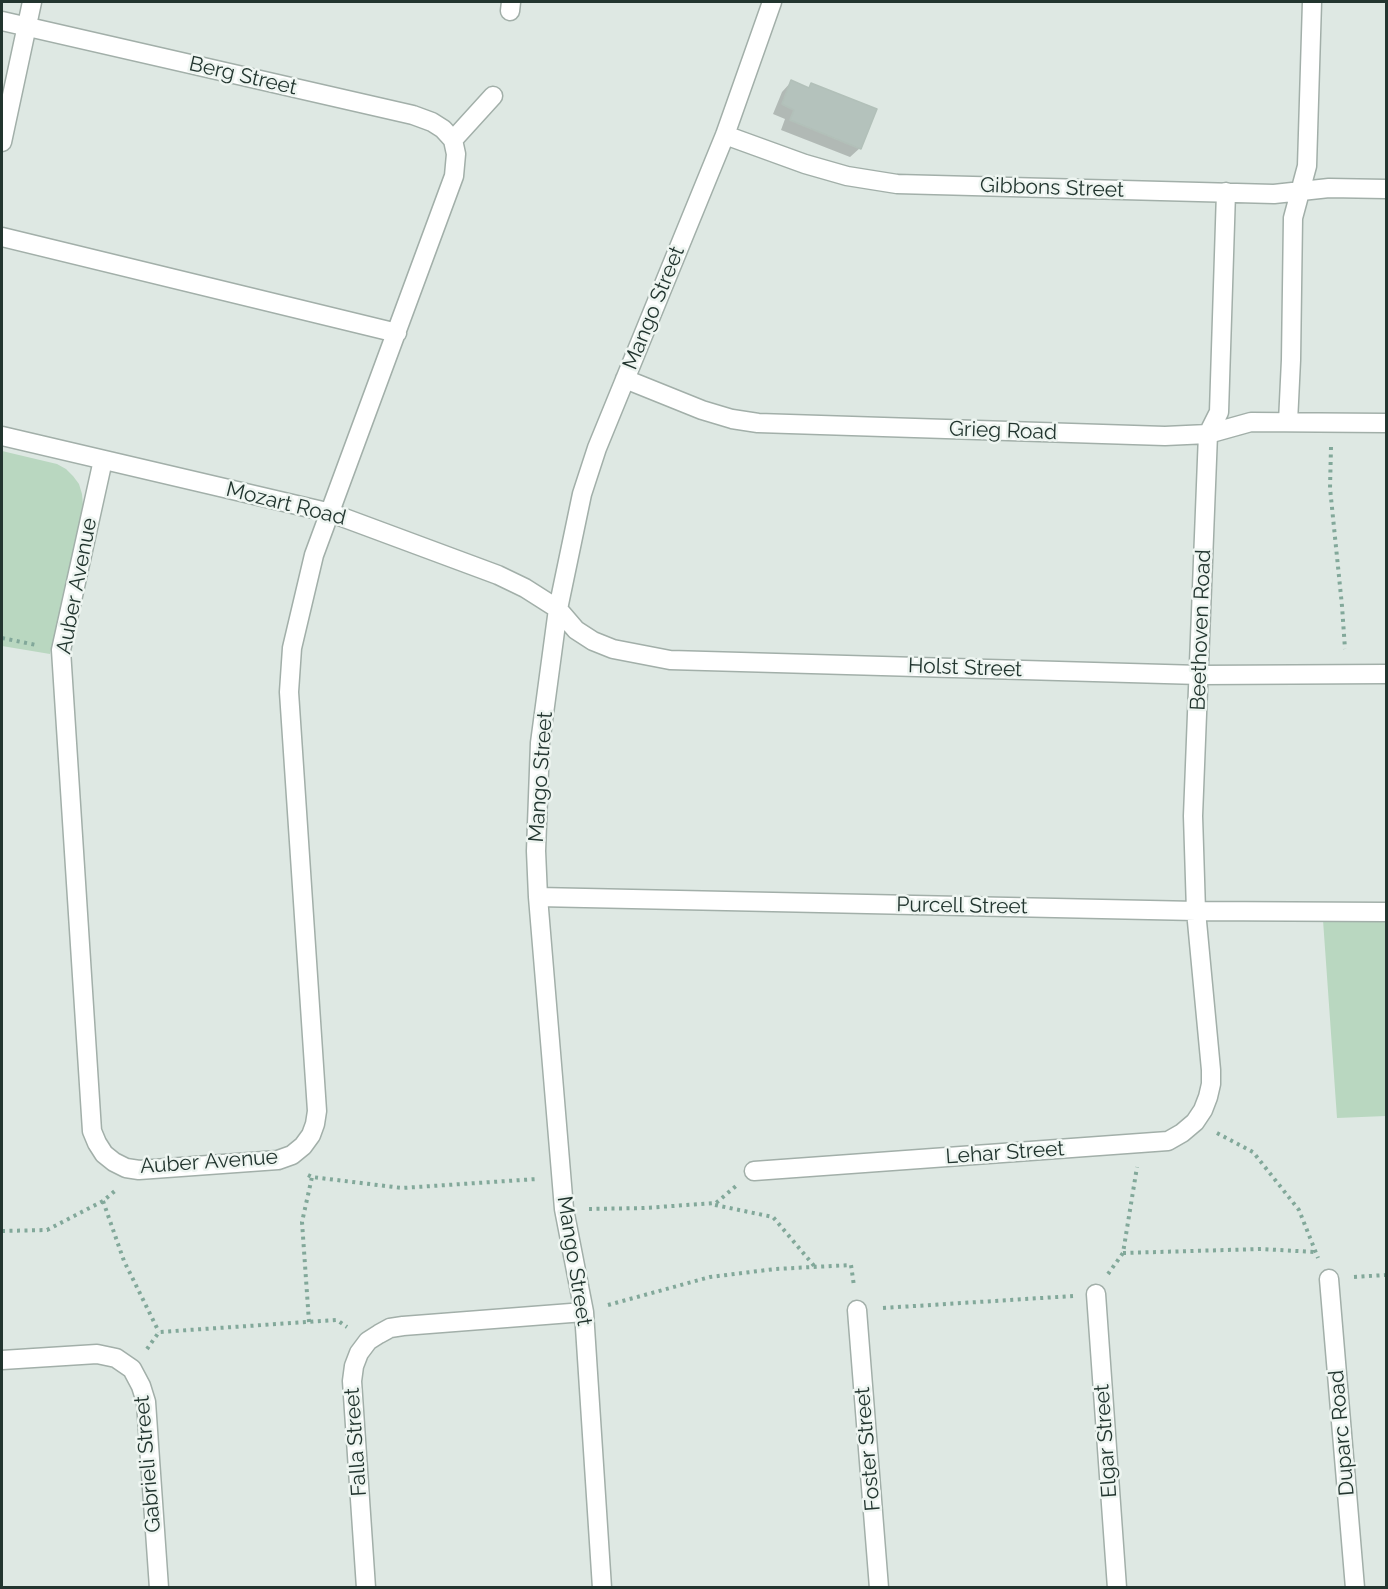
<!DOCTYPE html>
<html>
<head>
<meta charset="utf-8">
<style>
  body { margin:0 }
  #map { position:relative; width:1388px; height:1589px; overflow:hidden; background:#dee8e3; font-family:Raleway,sans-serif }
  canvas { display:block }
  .frame { position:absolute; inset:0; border:3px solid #22352f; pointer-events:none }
</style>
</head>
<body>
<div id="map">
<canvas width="1388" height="1589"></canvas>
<div class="frame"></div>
</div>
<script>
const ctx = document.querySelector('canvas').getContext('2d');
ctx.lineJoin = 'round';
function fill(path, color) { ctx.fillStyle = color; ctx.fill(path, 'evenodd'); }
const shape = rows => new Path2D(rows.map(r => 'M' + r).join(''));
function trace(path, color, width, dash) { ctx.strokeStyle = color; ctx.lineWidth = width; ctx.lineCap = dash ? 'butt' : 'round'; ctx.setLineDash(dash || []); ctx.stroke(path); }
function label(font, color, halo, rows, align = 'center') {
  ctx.font = font + ' Raleway,sans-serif'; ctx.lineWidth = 5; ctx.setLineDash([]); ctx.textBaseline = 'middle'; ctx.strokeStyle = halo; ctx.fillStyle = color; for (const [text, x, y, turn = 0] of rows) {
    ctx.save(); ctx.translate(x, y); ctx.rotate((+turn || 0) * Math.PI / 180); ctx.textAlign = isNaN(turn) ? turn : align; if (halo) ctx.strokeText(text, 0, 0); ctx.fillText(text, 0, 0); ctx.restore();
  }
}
const green = shape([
  [2,451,57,464,66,469,73,476,79,484,82,494,83,505,50,654,2,646],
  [1323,920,1386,921,1386,1116,1337,1118]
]);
const shadow = shape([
  [791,82,808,89,812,85,860,148,850,157,781,130,785,119,773,114,782,92]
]);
const building = shape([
  [791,80,809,88,811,83,877,109,861,149,790,120,794,110,782,104,791,80]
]);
const path = shape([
  [1331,447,1330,488,1342,606,1345,649],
  [2,638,36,645],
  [1217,1133,1253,1152,1299,1210,1318,1258],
  [308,1175,312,1177,402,1188,537,1179],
  [103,1201,124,1261,159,1332],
  [715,1205,773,1217,815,1267],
  [589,1209,644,1208,716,1203,736,1186],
  [2,1231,47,1230,103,1201,116,1190],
  [1123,1253,1261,1249,1315,1252],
  [1108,1274,1123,1253,1137,1167],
  [1354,1277,1386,1275],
  [608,1305,710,1277,775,1269,851,1265,854,1286],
  [883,1308,1073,1296],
  [309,1322,302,1222,312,1177],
  [147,1349,159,1332,337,1320,347,1327]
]);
const minor = shape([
  [510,11,511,2],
  [2,21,413,115,432,122,443,129,453,140,456,154,454,176,314,555,292,648,289,692,317,1111,315,1124,311,1135,303,1146,292,1155,278,1160,139,1170,126,1168,114,1162,104,1154,97,1143,92,1131,61,650,103,460],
  [725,135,805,164,847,176,897,184,1274,194,1329,188,1386,189],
  [453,140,493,96],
  [2,142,32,2],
  [2,237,397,333],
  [625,379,702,410,732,419,758,423,1165,436,1208,434,1251,422,1386,423],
  [1288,422,1291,360,1293,218,1307,166,1312,2],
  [2,436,331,513,498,575,525,588,558,609,576,630,593,641,613,649,670,660,1200,675,1386,674],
  [538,897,1196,911,1386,912],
  [754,1171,1168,1141,1182,1133,1195,1122,1203,1110,1208,1097,1211,1084,1211,1070,1196,911,1193,816,1208,434,1219,412,1226,192],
  [1329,1279,1355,1588],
  [1096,1294,1117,1588],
  [857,1310,879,1588],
  [2,1360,97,1354,116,1358,132,1369,141,1386,146,1402,159,1588],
  [366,1588,352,1381,354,1366,359,1353,368,1341,379,1334,390,1328,403,1326,584,1312],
  [602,1588,584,1312,564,1209,538,897,536,851,540,743,558,609,582,494,597,448,725,135,772,2]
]);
const streetNames = [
  ["Berg Street",243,76,13],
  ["Gibbons Street",1052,188,2],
  ["Mango Street",654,308,-68],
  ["Grieg Road",1003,431,2],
  ["Mozart Road",286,504,14],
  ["Auber Avenue",77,586,-79],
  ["Beethoven Road",1201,630,-88],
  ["Holst Street",965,668,2],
  ["Mango Street",541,777,-86],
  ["Purcell Street",962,906,1],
  ["Lehar Street",1005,1153,-4],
  ["Auber Avenue",209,1162,-4],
  ["Mango Street",574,1261,81],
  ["Duparc Road",1342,1433,-95],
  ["Elgar Street",1106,1441,-94],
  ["Falla Street",356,1442,-94],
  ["Foster Street",868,1449,-95],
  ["Gabrieli Street",148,1464,-95]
];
fill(green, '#b9d7c0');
fill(shadow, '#0003');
fill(building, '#b4c2bc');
trace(building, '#b2c0b9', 1.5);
trace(minor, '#a2afa9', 21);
trace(path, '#82a89a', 4, [3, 4.5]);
trace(minor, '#fff', 18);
label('21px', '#22352f', '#eef5f1', streetNames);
</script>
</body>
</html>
